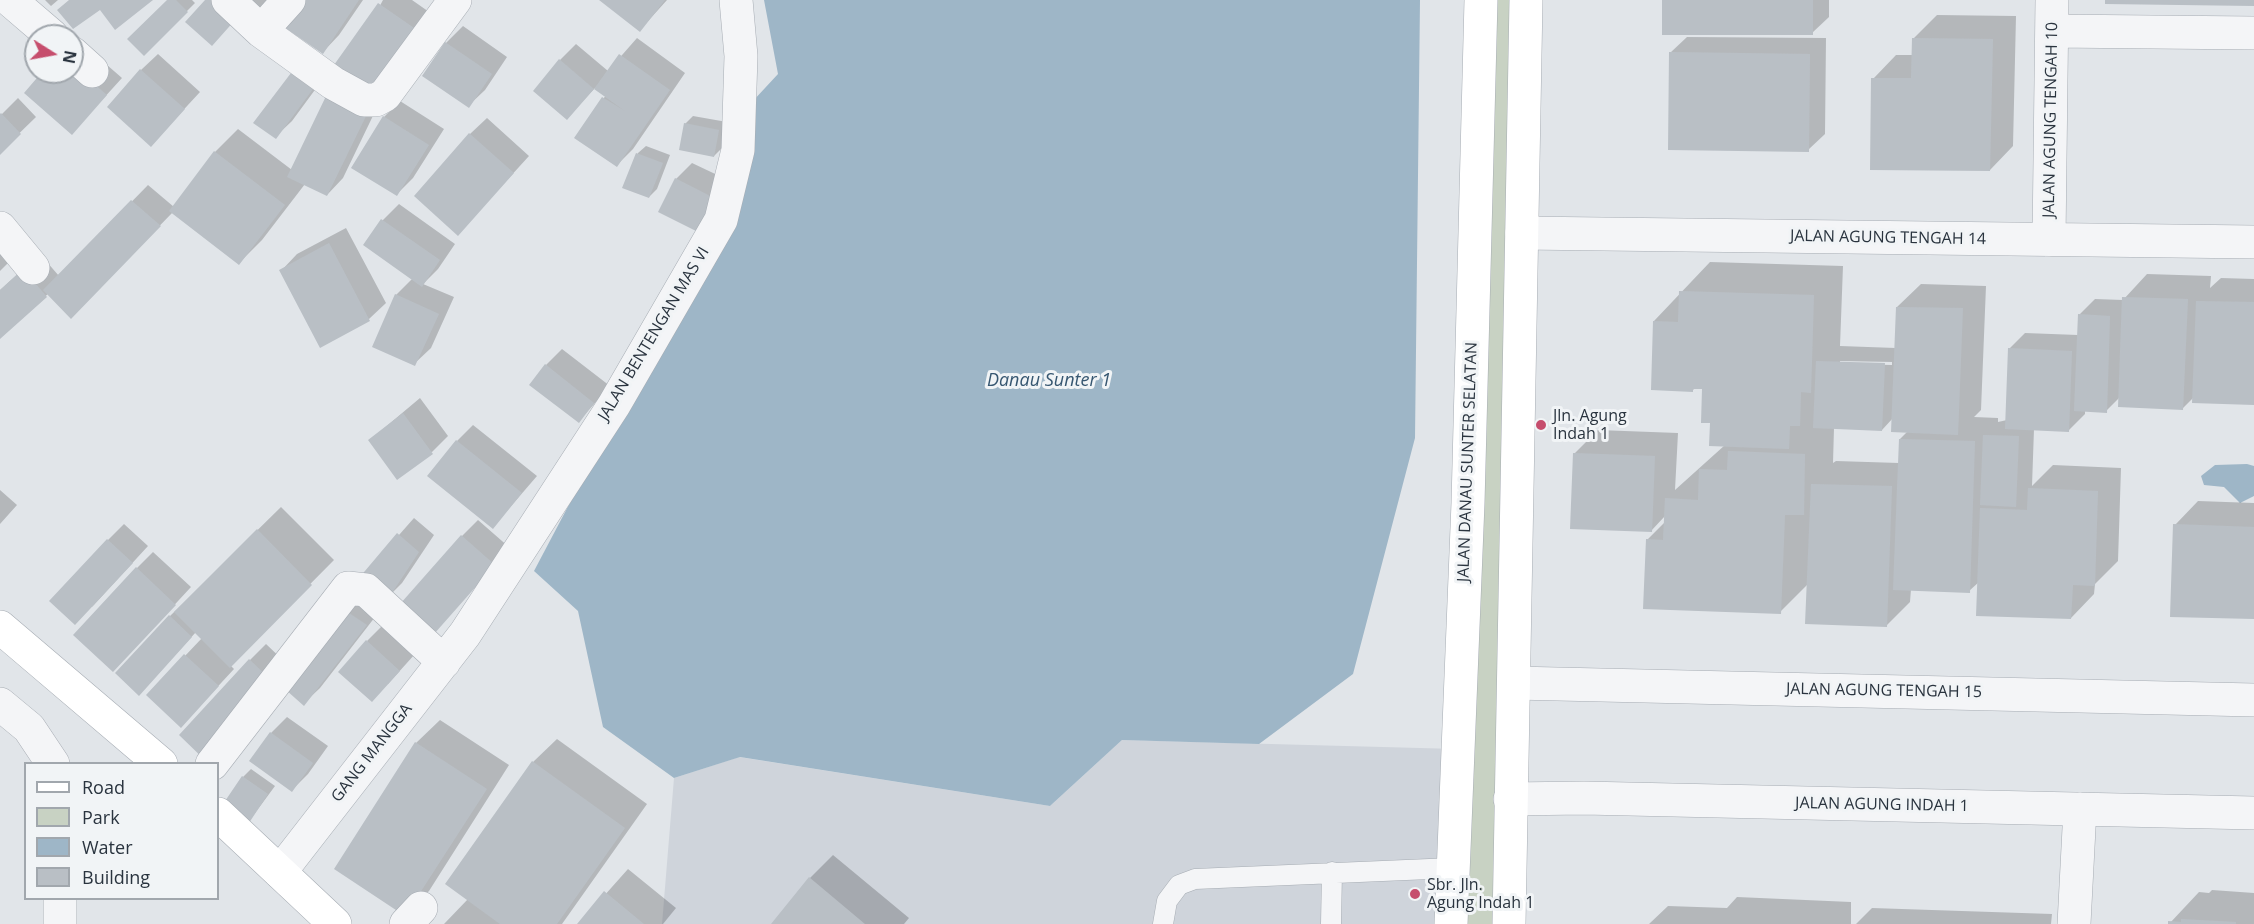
<!DOCTYPE html>
<html>
<head>
<meta charset="utf-8">
<style>
  body { margin:0 }
  #map { position:relative; width:2254px; height:924px; overflow:hidden; background:#e1e5e9; font-family:"Open Sans",sans-serif }
  canvas { display:block }
  .legend { position:absolute; left:24px; top:762px; width:195px; height:138px; box-sizing:border-box; background:#f1f4f6; border:2px solid #a1a7ad; margin:0; padding:8px 10px; list-style:none; font-size:18px; color:#2a343f }
  .legend li { display:flex; align-items:center; gap:12px; height:30px }
  .legend b { width:30px; border:2px solid #a1a7ad }
  .north { position:absolute; left:24px; top:24px; width:60px; height:60px; box-sizing:border-box; background:#f1f4f6; border:2px solid #a1a7ad; border-radius:50%; rotate:101deg; font-size:16px; font-weight:700; line-height:24px; text-align:center; color:#2a343f }
  .north::after { content:''; display:block; margin:auto; width:21px; height:27px; background:#c64e6d; clip-path:polygon(50% 0,100% 100%,50% 72%,0 100%) }
</style>
</head>
<body>
<div id="map">
<canvas width="2254" height="924"></canvas>
<ul class="legend">
<li><b style="height:8px;background:#fff"></b>Road</li>
<li><b style="height:16px;background:#c8d2c3"></b>Park</li>
<li><b style="height:16px;background:#9eb6c7"></b>Water</li>
<li><b style="height:16px;background:#b9bfc5"></b>Building</li>
</ul>
<div class="north">N</div>
</div>
<script>
const ctx = document.querySelector('canvas').getContext('2d');
ctx.lineJoin = 'round';
function fill(path, color) { ctx.fillStyle = color; ctx.fill(path, 'evenodd'); }
const shape = rows => new Path2D(rows.map(r => 'M' + r).join(''));
function trace(path, color, width, dash) { ctx.strokeStyle = color; ctx.lineWidth = width; ctx.lineCap = dash ? 'butt' : 'round'; ctx.setLineDash(dash || []); ctx.stroke(path); }
function label(font, color, halo, rows, align = 'center') {
  ctx.font = font + ' "Open Sans",sans-serif'; ctx.lineWidth = 6; ctx.setLineDash([]); ctx.textBaseline = 'middle'; ctx.strokeStyle = halo; ctx.fillStyle = color; for (const [text, x, y, turn = 0] of rows) {
    ctx.save(); ctx.translate(x, y); ctx.rotate((+turn || 0) * Math.PI / 180); ctx.textAlign = isNaN(turn) ? turn : align; if (halo) ctx.strokeText(text, 0, 0); ctx.fillText(text, 0, 0); ctx.restore();
  }
}
const built = shape([
  [1122,740,1457,749,1452,924,662,924,674,778,739,757,1050,806]
]);
const green = shape([
  [1481,0,1526,0,1510,924,1451,924]
]);
const water = shape([
  [764,0,1420,0,1415,438,1353,674,1259,744,1122,740,1050,806,740,757,674,778,603,727,578,611,534,571,735,190,752,102,778,74],
  [2247,464,2254,466,2254,496,2240,503,2224,487,2204,485,2201,476,2215,465]
]);
const shadow = shape([
  [45,0,58,0,51,6],
  [169,0,192,0,195,3,144,54],
  [249,0,280,0,266,14],
  [304,0,363,0,339,35,323,52],
  [383,0,412,0,432,14,383,95,343,178,327,195,305,184,262,240,239,263,173,212,71,317,49,293,0,337,0,290,40,254,59,276,148,185,174,207,215,152,238,129,292,170],
  [602,0,667,0,640,30],
  [1664,0,1829,0,1829,17,1812,33],
  [1937,15,2016,16,2013,146,1990,170,1873,79,1896,55,1913,55,1913,39],
  [463,26,507,57,485,90,468,106,424,76,446,43],
  [1687,37,1826,38,1825,134,1808,150,1670,53],
  [76,38,122,78,72,133,44,72,72,72],
  [637,38,685,73,633,149,617,165,576,138,606,95,595,88,567,118,560,60,576,44,608,71],
  [158,54,200,92,151,145,141,70],
  [331,68,292,121,275,137,295,69],
  [18,98,36,117,0,152,0,116],
  [400,101,444,129,413,178,397,194,384,117],
  [693,116,727,122,722,148,714,156,685,124],
  [487,118,529,156,458,234,470,134],
  [646,146,670,155,657,189,649,197,624,187,638,153],
  [692,163,730,181,714,214,676,179],
  [399,204,455,244,438,269,423,284,454,297,431,348,414,364,396,295,413,278,365,245,383,220],
  [0,216,27,244,0,271],
  [346,228,386,303,369,319,321,346,281,271,297,254],
  [1710,262,1843,266,1840,346,1896,348,1897,307,1921,284,1986,286,1981,410,1974,417,1998,418,1998,422,2007,420,2009,349,2025,333,2078,335,2079,315,2095,299,2123,300,2147,274,2211,276,2210,288,2221,278,2254,279,2254,404,2194,397,2183,408,2119,398,2106,411,2085,410,2085,414,2069,430,2034,429,2032,486,2053,465,2121,468,2118,561,2095,584,2094,594,2071,618,1979,582,1969,591,1911,589,1910,602,1887,625,1808,584,1780,612,1647,540,1665,522,1665,516,1651,531,1574,454,1598,430,1678,433,1675,490,1725,445,1712,422,1703,388,1696,387,1692,391,1654,321],
  [1840,361,1892,362,1892,365,1840,364],
  [1893,418,1908,431,1900,439,1899,463,1836,461,1833,463,1834,428,1882,430],
  [562,349,610,386,579,421,546,365],
  [420,398,448,436,432,452,370,440],
  [473,425,537,476,493,527,457,441],
  [0,490,17,505,0,524],
  [2198,501,2254,503,2254,618,2175,525],
  [281,507,334,560,230,665,234,669,197,709,148,695,202,638,196,632,155,677,170,616],
  [414,518,434,535,402,583,386,599,361,578],
  [478,520,510,548,427,639,462,536],
  [124,524,148,546,92,607,108,540],
  [153,552,191,587,129,654,137,568],
  [358,592,382,608,320,688,303,704],
  [383,625,415,654,388,684,367,641],
  [266,644,286,663,251,700,250,660],
  [287,717,328,746,308,774,292,790,271,733],
  [440,720,509,765,429,891,405,914,416,743],
  [557,739,647,804,562,924,444,924,468,899,533,762],
  [251,769,275,786,247,824,243,777],
  [833,855,909,918,904,924,773,924,810,878],
  [628,869,676,908,663,924,579,924],
  [2212,890,2254,893,2254,924,2169,924,2199,892,2209,893],
  [1737,897,1851,902,1851,924,1649,924,1668,906,1727,908],
  [1872,908,2052,914,2051,924,1856,924]
]);
const building = shape([
  [69,0,153,0,115,30,100,10,73,29,57,10],
  [167,0,176,0,188,12,144,56,127,39],
  [205,0,215,0,236,19,212,46,185,22],
  [302,0,359,0,323,54,284,27],
  [599,0,665,0,640,32],
  [1662,0,1813,0,1813,35,1662,35],
  [2105,0,2254,0,2254,6,2105,4],
  [378,3,417,30,374,92,334,65],
  [1912,38,1993,39,1990,171,1870,170,1871,78,1911,78],
  [445,42,492,74,469,108,422,76],
  [1669,52,1810,54,1809,152,1668,150],
  [619,54,670,90,617,167,574,138,602,97,625,111,594,89,567,120,533,91,559,59,594,89],
  [72,65,107,95,72,135,24,93,42,72,72,72],
  [140,69,185,109,151,147,107,107],
  [294,69,316,85,276,139,253,123],
  [328,92,368,112,327,196,287,177],
  [1,113,21,134,0,155,0,114],
  [383,116,429,145,397,196,351,168],
  [684,123,719,130,714,157,679,150],
  [469,133,514,173,458,236,414,196],
  [214,151,285,205,239,265,169,211],
  [636,153,663,163,649,198,622,188],
  [675,178,714,198,698,232,658,212],
  [131,200,161,226,71,319,43,290],
  [381,219,440,260,422,287,363,245],
  [329,243,370,321,320,348,279,270],
  [23,269,47,297,0,339,0,290],
  [1679,291,1814,295,1811,393,1801,392,1800,426,1790,426,1789,449,1709,446,1710,423,1701,423,1702,389,1693,389,1693,392,1651,390,1653,321,1678,322],
  [395,294,439,314,415,366,372,347],
  [2122,297,2188,299,2183,410,2118,407],
  [2196,301,2254,302,2254,405,2192,403],
  [1896,307,1963,308,1958,435,1891,432],
  [2078,314,2110,316,2107,413,2074,411],
  [2008,348,2072,351,2069,432,2005,429],
  [1816,361,1885,363,1882,431,1813,428],
  [545,364,594,403,579,423,529,385],
  [403,413,433,454,397,480,368,440],
  [1983,435,2019,436,2016,507,1980,505],
  [1899,439,1975,441,1970,593,1893,590],
  [456,440,522,493,493,529,427,476],
  [1728,451,1805,454,1804,515,1785,515,1781,614,1643,609,1646,539,1663,540,1665,498,1698,500,1699,469,1727,470],
  [1573,453,1655,456,1652,532,1570,529],
  [1811,484,1892,486,1887,627,1805,624],
  [2028,488,2098,491,2095,586,2073,585,2071,619,1976,616,1980,508,2027,510],
  [2173,524,2254,527,2254,619,2170,617],
  [257,529,312,585,230,668,174,612],
  [397,533,419,552,386,602,359,578],
  [461,535,495,565,427,642,393,612],
  [107,539,133,563,75,625,49,601],
  [136,567,176,605,113,672,73,635],
  [340,607,367,625,304,706,277,682],
  [169,615,192,637,139,696,115,673],
  [366,640,400,671,372,702,338,672],
  [184,654,219,686,181,728,146,695],
  [249,659,271,680,209,764,179,735],
  [270,732,313,763,292,792,249,761],
  [415,742,487,789,405,916,334,869],
  [532,761,625,828,557,924,500,924,445,884],
  [242,776,268,794,247,826,221,807],
  [809,877,865,924,771,924],
  [604,891,644,924,577,924],
  [2181,919,2236,922,2236,924,2168,924,2168,921,2181,922]
]);
const lane = shape([
  [1163,924,1167,901,1179,885,1195,879,1453,868],
  [1331,924,1332,872]
]);
const street = shape([
  [10,0,52,36],
  [228,0,261,31,333,83,364,100,376,100,385,95,455,0],
  [261,31,289,0],
  [2052,31,2254,33],
  [72,53,92,71],
  [0,228,33,268],
  [1522,233,2254,242],
  [2049,240,2052,0],
  [1514,683,2254,700],
  [0,704,29,728,53,764],
  [212,764,348,588,366,590,444,662],
  [1510,799,1584,798,2254,813],
  [280,872,465,634,614,405,721,220,738,150,741,56,736,0],
  [60,924,60,898],
  [406,924,421,908],
  [2074,924,2080,809]
]);
const secondary = shape([
  [0,627,161,764],
  [218,814,335,924],
  [1451,924,1468,503,1481,0],
  [1509,924,1526,0]
]);
const markers = [
  [1541,425,6,"#c64e6d"],
  [1415,894,6,"#c64e6d"]
];
const streetNames = [
  ["JALAN AGUNG TENGAH 10",2051,120,-89],
  ["JALAN AGUNG TENGAH 14",1888,238,1],
  ["JALAN BENTENGAN MAS VI",654,334,-59],
  ["JALAN DANAU SUNTER SELATAN",1468,462,-88],
  ["JALAN AGUNG TENGAH 15",1884,691,1],
  ["GANG MANGGA",372,753,-52],
  ["JALAN AGUNG INDAH 1",1882,805,1]
];
const poiNames = [
  ["Jln. Agung",1553,416],
  ["Indah 1",1553,434],
  ["Sbr. Jln.",1427,885],
  ["Agung Indah 1",1427,903]
];
const waterNames = [
  ["Danau Sunter 1",1049,381]
];
fill(built, '#cfd4db');
fill(green, '#c8d2c3');
fill(water, '#9eb6c7');
fill(shadow, '#0003');
fill(building, '#b9bfc5');
trace(lane, '#a6acb3', 21);
trace(street, '#a6acb3', 34);
trace(secondary, '#a6acb3', 34);
trace(lane, '#f4f5f7', 20);
trace(street, '#f4f5f7', 33);
trace(secondary, '#fff', 33);
for (const [x, y, r, color] of markers) { const dot = new Path2D(); dot.arc(x, y, r, 0, 2 * Math.PI); ctx.fillStyle = color; ctx.fill(dot); trace(dot, '#f1f4f6', 2); }
label('16px', '#2a343f', '#f1f4f6', streetNames);
label('16px', '#2a343f', '#f1f4f6', poiNames, 'left');
label('italic 18px', '#375771', '#f1f4f6', waterNames);
</script>
</body>
</html>
